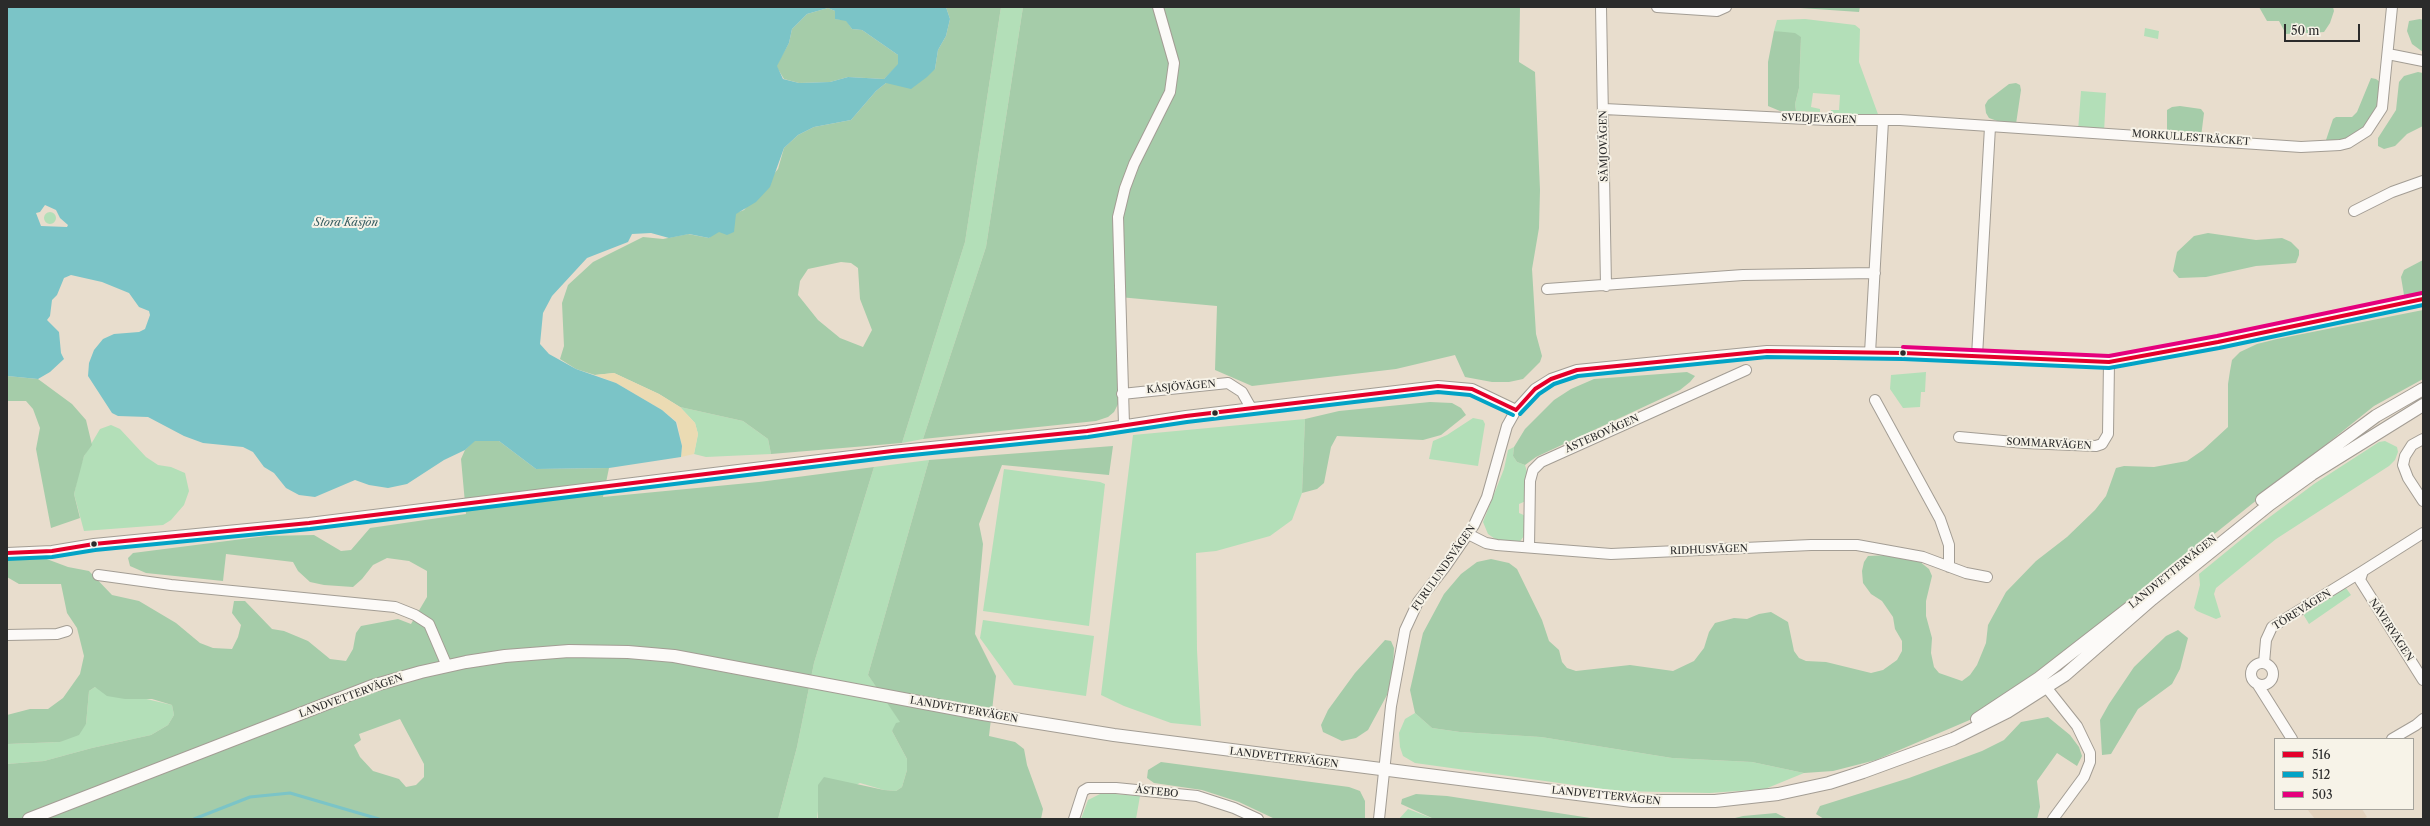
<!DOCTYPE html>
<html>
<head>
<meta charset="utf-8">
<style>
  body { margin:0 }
  #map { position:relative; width:2430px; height:826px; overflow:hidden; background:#e8ddcd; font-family:"Libre Caslon Text",serif }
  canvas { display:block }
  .frame { position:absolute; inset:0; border:8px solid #2b2b2b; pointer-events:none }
  .legend { position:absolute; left:2274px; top:738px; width:140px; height:72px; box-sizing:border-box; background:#f7f3e8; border:1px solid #a5a39c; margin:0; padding:5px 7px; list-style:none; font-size:12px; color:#2b2b2b }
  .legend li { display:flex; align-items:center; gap:8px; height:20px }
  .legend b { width:20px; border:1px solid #a5a39c }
  .scale { position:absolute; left:2284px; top:24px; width:76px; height:18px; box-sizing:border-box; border:2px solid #2b2b2b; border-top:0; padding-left:5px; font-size:12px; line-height:14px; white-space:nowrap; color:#2b2b2b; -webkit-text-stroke:3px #f7f3e8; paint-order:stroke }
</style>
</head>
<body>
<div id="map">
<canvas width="2430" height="826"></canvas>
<div class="frame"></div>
<ul class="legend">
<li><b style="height:5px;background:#e4002b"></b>516</li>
<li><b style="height:5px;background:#02a3c6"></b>512</li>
<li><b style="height:5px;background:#e5007d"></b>503</li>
</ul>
<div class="scale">50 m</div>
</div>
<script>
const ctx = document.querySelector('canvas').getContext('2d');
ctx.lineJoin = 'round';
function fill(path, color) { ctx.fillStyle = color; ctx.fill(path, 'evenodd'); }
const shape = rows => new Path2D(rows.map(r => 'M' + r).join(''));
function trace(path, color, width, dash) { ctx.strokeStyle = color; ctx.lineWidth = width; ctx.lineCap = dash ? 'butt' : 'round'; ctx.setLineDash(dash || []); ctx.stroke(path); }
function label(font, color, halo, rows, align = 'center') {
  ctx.font = font + ' "Libre Caslon Text",serif'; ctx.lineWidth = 4; ctx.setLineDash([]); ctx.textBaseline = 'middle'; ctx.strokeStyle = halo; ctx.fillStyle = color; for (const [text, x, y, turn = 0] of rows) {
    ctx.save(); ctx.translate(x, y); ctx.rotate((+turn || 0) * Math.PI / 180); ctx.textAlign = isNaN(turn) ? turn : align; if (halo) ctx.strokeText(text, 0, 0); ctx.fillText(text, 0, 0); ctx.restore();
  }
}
const built = shape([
  [2307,809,2362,809,2367,817,2363,819,2315,819]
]);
const green = shape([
  [1001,7,1023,7,986,247,923,439,902,443,965,242],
  [1805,19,1855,25,1860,29,1859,62,1879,117,1831,113,1831,110,1839,110,1840,95,1813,93,1811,107,1820,109,1820,112,1796,111,1795,104,1799,88,1801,37,1774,31,1777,20],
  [2145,28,2159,31,2158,39,2144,36],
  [2081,91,2106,93,2104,133,2078,131],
  '44 218a6 6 0 1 1 12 0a6 6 0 1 1-12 0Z',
  [1926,372,1925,392,1921,392,1920,407,1903,408,1890,389,1891,375],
  [680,407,743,421,768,439,771,454,706,457,694,454,698,434,695,423],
  [1473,418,1483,420,1485,424,1478,466,1429,459,1433,441,1447,435],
  [1305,419,1302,493,1292,520,1270,536,1216,551,1196,553,1197,650,1201,726,1171,723,1124,706,1101,695,1133,435],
  [111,425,120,429,146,457,158,465,171,467,185,473,189,491,184,505,171,520,163,525,84,531,74,494,79,471,84,456,100,429],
  [2385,441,2397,447,2398,452,2395,460,2389,466,2276,539,2216,588,2214,594,2221,617,2216,619,2197,611,2194,608,2200,585,2199,574,2259,525,2314,484,2379,442],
  [1514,447,1513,456,1517,462,1525,465,1527,472,1526,501,1519,504,1519,513,1526,516,1526,533,1519,543,1498,541,1488,534,1483,522,1504,469,1508,450],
  [929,460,868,675,901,722,892,731,907,759,907,770,902,787,896,791,884,790,860,783,819,803,817,819,778,819,797,747,814,663,874,467],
  [1004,469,1100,482,1105,484,1089,626,983,611],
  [2346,588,2351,595,2309,624,2303,614],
  [983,620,1094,636,1086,696,1014,685,980,638],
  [95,687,172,705,174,715,168,725,151,735,92,748,44,761,7,764,7,744,60,742,86,724,89,691],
  [1415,713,1432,728,1460,732,1541,737,1672,758,1752,762,1804,773,1765,789,1710,793,1617,791,1415,763,1403,756,1400,747,1399,733,1405,719],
  [1102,793,1140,796,1136,819,1081,819,1088,800],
  [1408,809,1434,819,1399,819]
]);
const forest = shape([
  [946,7,1001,7,965,242,902,443,771,454,768,439,743,421,680,407,659,394,614,373,595,375,576,369,560,359,564,346,562,303,568,285,593,262,643,237,663,239,688,234,709,238,736,213,744,210,778,169,784,148,798,135,814,127,851,120,876,91,886,83,935,69,938,50,946,36,950,19],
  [841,262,851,263,858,268,860,299,872,330,863,347,840,338,818,320,798,295,800,281,808,269],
  [1023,7,1520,7,1519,62,1535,72,1540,190,1539,228,1532,269,1536,334,1542,356,1540,362,1523,379,1509,382,1492,382,1465,377,1455,355,1396,369,1252,386,1215,370,1217,306,1119,297,1119,402,1114,412,1108,417,1096,421,923,439,986,247],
  [1786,7,1860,7,1859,12],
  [2259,7,2333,7,2334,11,2330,23,2324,32,2286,34,2279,21,2267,21],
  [828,8,835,11,835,19,846,20,852,29,862,30,898,55,899,64,884,79,848,77,830,82,799,83,784,79,776,66,789,43,792,29,807,14],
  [2420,19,2423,20,2423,52,2412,44,2407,31,2409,21],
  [1774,31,1795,33,1801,37,1799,88,1795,104,1796,111,1780,111,1768,106,1768,62],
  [2418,72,2423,73,2423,126,2407,134,2395,146,2384,149,2378,146,2378,138,2396,110,2399,82,2404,76],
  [2371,78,2376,79,2380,82,2381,90,2376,109,2361,134,2324,146,2333,119,2336,117,2352,117,2357,112],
  [2016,83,2020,85,2021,90,2016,124,2003,123,1989,118,1986,113,1985,105,1988,100,2009,84],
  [2180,106,2201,109,2204,113,2201,137,2174,135,2167,132,2167,110,2172,107],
  [2208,233,2256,240,2282,238,2291,242,2299,250,2299,255,2296,263,2256,266,2206,277,2179,278,2173,271,2177,252,2194,236],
  [2423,260,2423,292,2404,295,2401,277,2404,270],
  [2423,310,2423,379,2374,406,2061,657,1972,719,1876,760,1833,771,1804,773,1752,762,1672,758,1541,737,1460,732,1432,728,1415,713,1410,690,1423,633,1444,594,1461,574,1477,562,1491,559,1509,563,1517,569,1542,620,1549,641,1559,650,1562,662,1567,668,1576,671,1630,665,1673,671,1694,661,1704,648,1709,632,1715,623,1734,618,1747,619,1759,614,1771,612,1788,622,1794,651,1799,658,1806,661,1826,662,1871,673,1883,670,1897,660,1902,651,1902,641,1895,629,1893,617,1882,601,1871,594,1863,583,1862,571,1864,562,1868,556,1889,555,1919,561,1929,569,1932,576,1926,601,1926,616,1932,638,1931,653,1934,667,1939,673,1962,681,1970,675,1977,665,1986,643,1988,625,2006,592,2036,561,2067,537,2095,510,2106,496,2116,468,2124,466,2154,467,2187,461,2203,450,2228,427,2228,384,2230,371,2232,360,2240,352,2257,344,2277,339],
  [1687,372,1695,376,1690,382,1680,390,1536,457,1525,465,1517,462,1513,456,1514,447,1525,429,1554,400,1571,389,1594,379],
  [7,376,38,379,72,404,86,420,92,445,84,456,74,494,80,518,51,528,36,449,40,428,33,409,26,401,7,401],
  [1430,402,1452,403,1461,408,1466,415,1441,435,1423,440,1337,436,1331,447,1324,483,1317,489,1302,493,1305,419,1339,411],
  [474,441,499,441,536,469,609,468,603,497,759,482,874,467,814,663,797,747,778,819,7,819,7,764,44,761,92,748,151,735,168,725,174,715,172,705,152,699,125,699,107,696,95,687,89,691,86,724,79,735,60,742,7,744,7,715,30,709,48,709,63,698,80,674,84,656,77,628,67,613,61,584,19,584,7,577,7,560,44,558,68,567,89,571,112,595,139,601,176,623,200,643,213,648,232,649,238,637,241,625,232,613,234,601,245,601,272,629,284,631,308,641,330,659,346,661,353,649,356,633,361,626,398,619,411,624,427,597,427,571,409,561,387,558,373,565,362,579,353,587,324,585,310,582,298,571,293,562,226,554,223,581,146,573,130,566,128,558,133,553,266,536,314,535,341,551,351,550,370,528,466,514,461,459,465,450],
  [400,719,424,764,424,777,416,785,406,787,399,779,373,771,360,757,354,745,361,740,359,734],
  [1113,446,1109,475,1002,465,979,524,983,544,975,634,996,676,989,736,1015,742,1024,749,1027,765,1043,809,1041,819,818,819,818,785,824,777,884,790,896,791,902,787,907,770,907,759,892,731,896,723,900,722,868,675,929,460],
  [2178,630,2188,638,2180,669,2172,684,2138,709,2111,754,2102,755,2100,720,2109,704,2134,667,2166,636],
  [1385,640,1391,641,1394,648,1393,671,1387,695,1368,730,1356,738,1342,741,1323,732,1321,725,1328,710,1355,673],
  [2048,717,2070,735,2079,747,2082,756,2077,766,2057,753,2037,781,2040,807,2037,819,1824,819,1816,814,1820,806,1909,778,1982,751,2004,740,2021,722],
  [1161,762,1349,787,1360,791,1365,801,1365,819,1275,819,1239,802,1202,790,1154,783,1147,778,1148,770],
  [1416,794,1447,796,1597,819,1434,819,1401,804,1402,799],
  [1776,813,1788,819,1731,819,1743,816]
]);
const sand = shape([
  [614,373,659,394,680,407,695,423,698,434,694,454,681,457,682,446,677,422,662,410,616,383,595,375]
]);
const water = shape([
  [7,7,946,7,950,19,946,36,938,50,935,69,927,77,911,89,886,83,876,91,851,120,814,127,798,135,784,148,770,187,756,202,736,214,734,232,727,235,719,232,709,238,689,234,669,238,651,233,632,234,628,242,587,258,552,296,543,313,540,344,549,354,576,369,616,383,662,410,676,422,682,446,681,457,609,468,536,469,499,441,475,441,465,450,444,460,407,484,388,488,369,485,355,480,315,497,299,495,286,488,274,473,264,467,253,452,243,447,203,443,184,436,148,417,118,416,112,413,88,376,89,363,94,350,103,339,114,334,139,332,145,329,150,315,149,311,139,307,129,293,102,282,71,275,64,278,57,295,52,300,50,316,47,320,59,332,61,353,64,359,50,372,38,379,7,376],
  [828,8,835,11,835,19,846,21,852,29,862,30,898,55,898,64,884,79,848,77,830,82,799,83,783,79,777,66,789,43,792,29,807,14],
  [45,205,56,210,60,218,68,225,67,227,41,226,36,213,40,212]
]);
const stream = shape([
  [194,819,250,797,290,793,379,819]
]);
const minor = shape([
  [1601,7,1606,286],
  [1657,7,1717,11,1726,7],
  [2388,54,2423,61],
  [1604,109,1827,120,1900,120,2301,147,2340,145,2348,143,2367,131,2382,108,2392,7],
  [2354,211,2392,192,2423,181],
  [1547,289,1743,275,1875,273],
  [1870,353,1883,121],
  [1977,356,1990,127],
  [1122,394,1228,383,1242,392,1251,408],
  [1875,400,1940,519,1949,545,1949,567],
  [1124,425,1118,217,1125,188,1134,164,1170,92,1174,63,1158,7],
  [1959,437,2025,443,2096,446,2102,444,2108,434,2109,362],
  [2423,439,2412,445,2405,456,2403,465,2408,478,2423,501],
  [2423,533,2363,571,2360,580,2423,680],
  [1468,534,1486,543,1497,545,1611,554,1811,545,1857,545,1923,557,1966,573,1987,577],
  [1529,547,1530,481,1533,470,1541,462,1746,370],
  [7,553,52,551,94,544,309,523,892,451,1087,431,1186,416,1438,386,1472,389,1516,410],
  [98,575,171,585,395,607,415,615,429,624,447,666],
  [7,635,57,634,67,631],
  '2251 674a11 11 0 1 1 22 0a11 11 0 1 1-22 0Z',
  [2264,663,2266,640,2272,627,2363,571],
  [2042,682,2077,726,2090,753,2090,762,2084,777,2053,819],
  [2258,685,2292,739],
  [2392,739,2416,725,2423,719],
  [1074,819,1083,791,1088,788,1116,788,1197,796,1234,808,1258,819],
  [1379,819,1391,706,1405,630,1418,602,1445,567,1474,525,1487,497,1507,426,1516,410,1535,389,1551,379,1577,370,1767,351,1903,353,2109,362,2218,342,2423,299]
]);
const tertiary = shape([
  [2262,500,2376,416,2423,389],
  [1977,719,2039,678,2142,598],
  [29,819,372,686,421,672,466,662,505,656,569,651,628,652,674,656,983,714,1114,735,1632,801,1715,801,1778,794,1829,783,1863,772,1953,739,2007,712,2065,675,2152,599,2270,504,2312,474,2423,405]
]);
const bus1 = shape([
  [1516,410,1535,389,1551,379,1577,370,1767,351,1903,353,2109,362,2218,342,2423,299],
  [7,553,52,551,94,544,309,523,892,451,1087,431,1186,416,1438,386,1472,389,1516,410]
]);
const bus2 = shape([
  [1520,414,1539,394,1554,384,1578,376,1767,357,1903,359,2109,368,2219,348,2423,305],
  [7,559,52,557,95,550,310,529,893,457,1088,437,1187,422,1438,392,1470,395,1513,415]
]);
const bus3 = shape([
  [1903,347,2109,356,2217,336,2422,293]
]);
const markers = [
  [1903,353,3.5,"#2b2b2b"],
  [1215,413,3.5,"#2b2b2b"],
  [94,544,3.5,"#2b2b2b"]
];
const streetNames = [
  ["SVEDJEVÄGEN",1819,119,2],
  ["MORKULLESTRÄCKET",2191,138,4],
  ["SÄMJOVÄGEN",1604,146,-91],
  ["KÅSJÖVÄGEN",1181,387,-5],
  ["ÅSTEBOVÄGEN",1602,434,-24],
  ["SOMMARVÄGEN",2049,444,3],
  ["RIDHUSVÄGEN",1709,550,-2],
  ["FURULUNDSVÄGEN",1444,568,-55],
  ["LANDVETTERVÄGEN",2173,572,-39],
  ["TÖREVÄGEN",2302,610,-32],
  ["NÄVERVÄGEN",2391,630,57],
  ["LANDVETTERVÄGEN",351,696,-20],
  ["LANDVETTERVÄGEN",964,710,10],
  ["LANDVETTERVÄGEN",1284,758,7],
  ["ÅSTEBO",1157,792,6],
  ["LANDVETTERVÄGEN",1606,796,6]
];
const waterNames = [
  ["Stora Kåsjön",346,223]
];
fill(built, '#e3d2bd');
fill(green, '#b3dfb8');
fill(forest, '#a5cca9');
fill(sand, '#ebdbb3');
fill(water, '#7bc4c7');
trace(stream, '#7bc4c7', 3);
trace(minor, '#a39d94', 12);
trace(tertiary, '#a39d94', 14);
trace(minor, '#fcfaf8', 10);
trace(tertiary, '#fcfaf8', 12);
trace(bus1, '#e4002b', 4);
trace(bus2, '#02a3c6', 4);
trace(bus3, '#e5007d', 4);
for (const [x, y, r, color] of markers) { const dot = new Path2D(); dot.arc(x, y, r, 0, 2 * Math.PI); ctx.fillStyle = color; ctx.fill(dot); trace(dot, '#f7f3e8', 1.5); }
label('10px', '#2b2b2b', '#f7f3e8', streetNames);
label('italic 11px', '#375d61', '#f7f3e8', waterNames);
</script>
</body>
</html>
